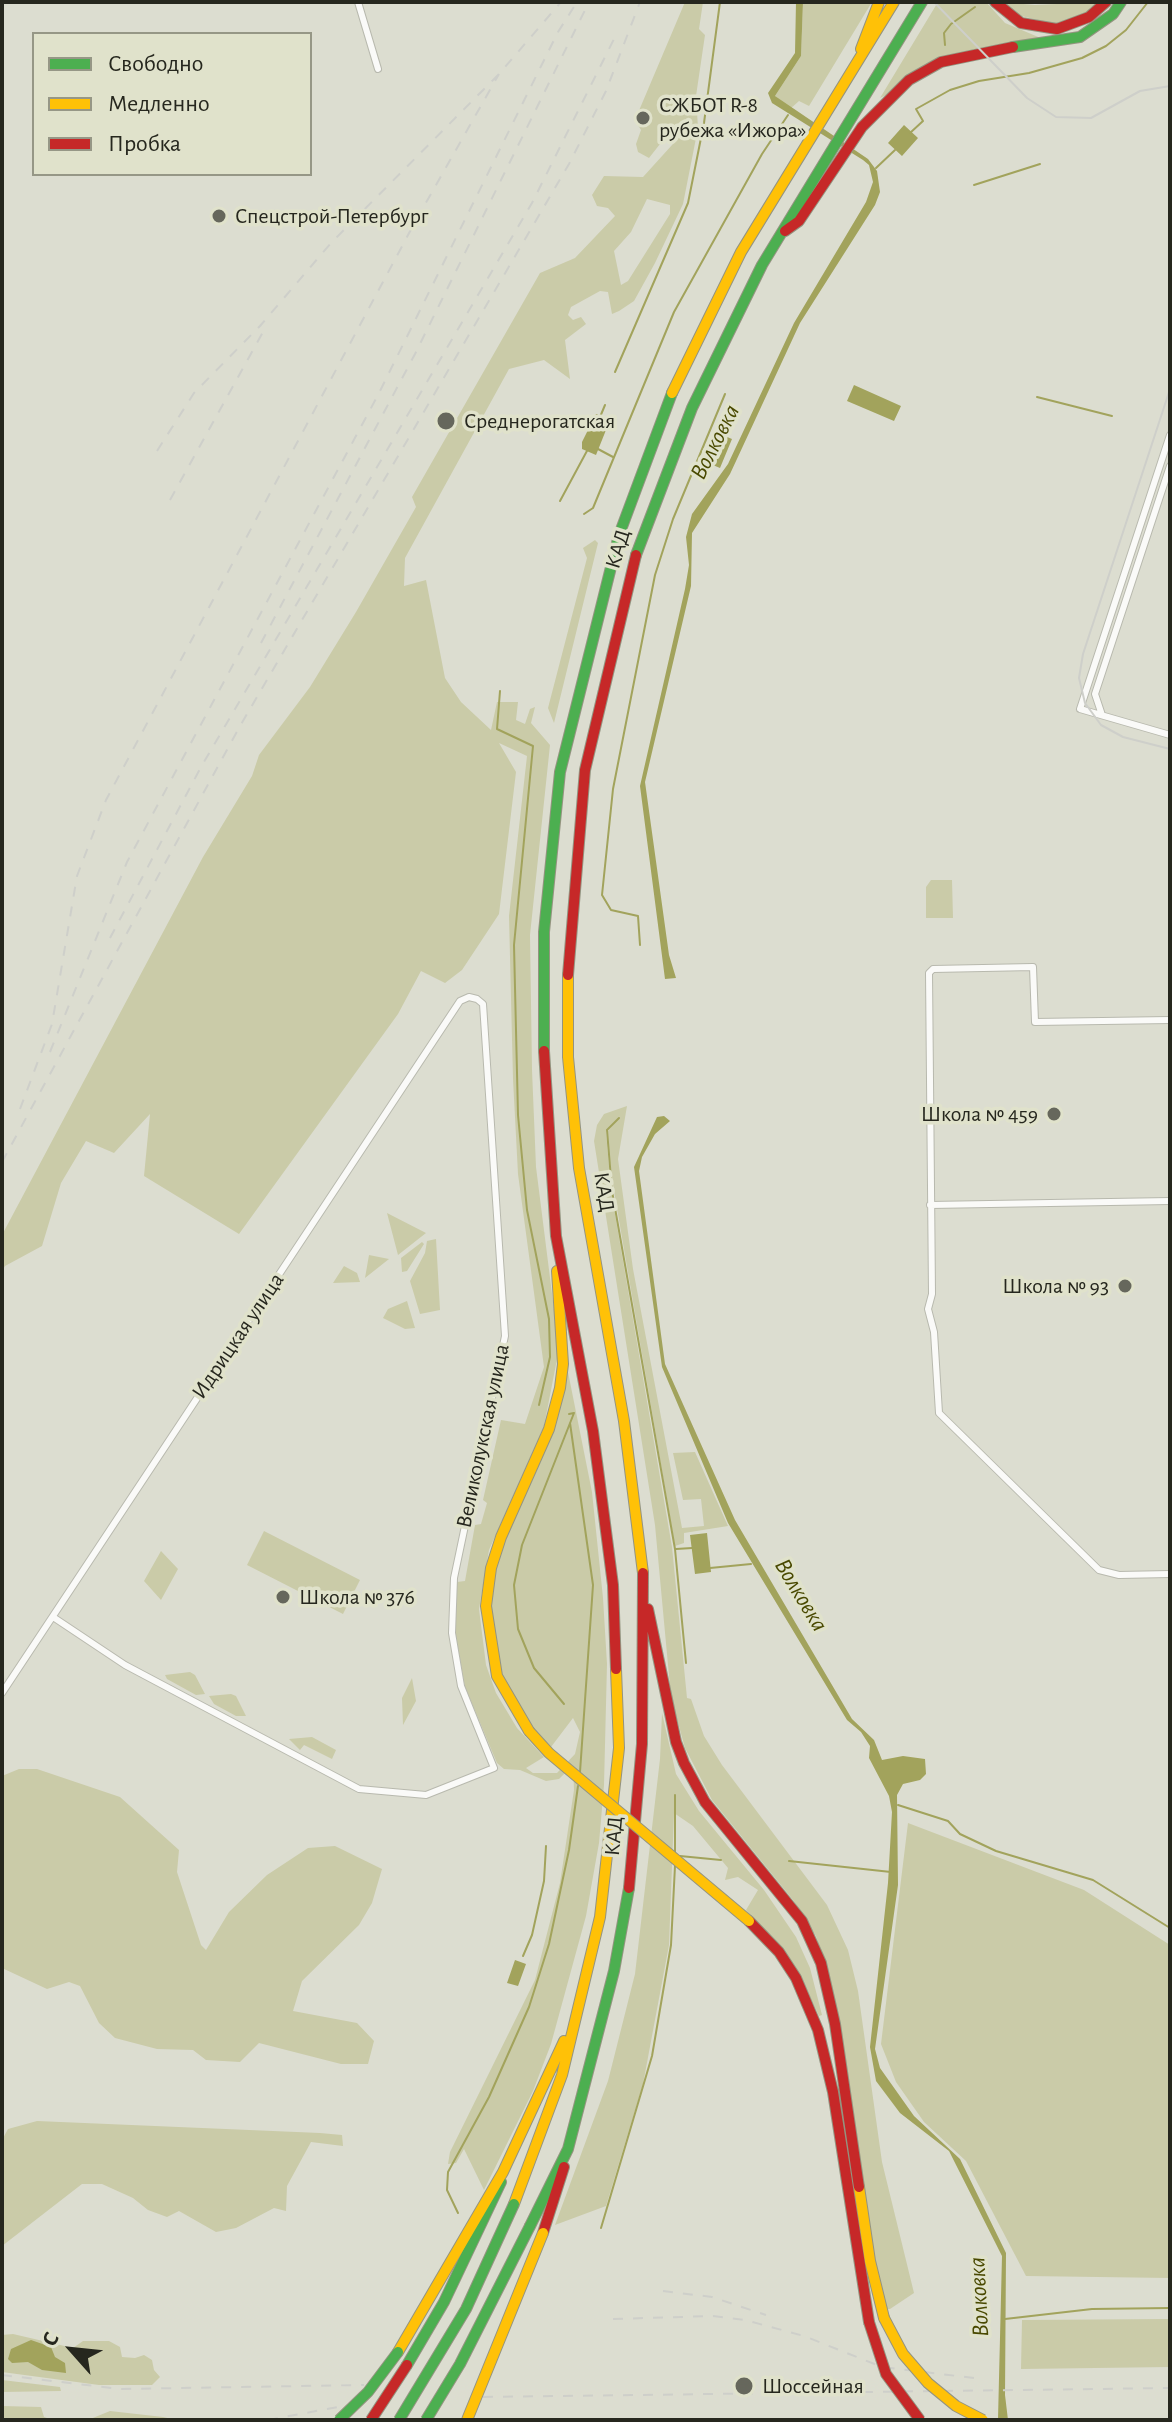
<!DOCTYPE html>
<html>
<head>
<meta charset="utf-8">
<style>
  body { margin:0 }
  #map { position:relative; width:1172px; height:2422px; overflow:hidden; background:#dcddd0; font-family:"Alegreya Sans",sans-serif }
  canvas { display:block }
  .frame { position:absolute; inset:0; border:4px solid #26271e; pointer-events:none }
  .legend { position:absolute; left:32px; top:32px; width:280px; height:144px; box-sizing:border-box; background:#e0e2cb; border:2px solid #969786; margin:0; padding:10px 14px; list-style:none; font-size:24px; color:#26271e }
  .legend li { display:flex; align-items:center; gap:16px; height:40px }
  .legend b { width:40px; border:2px solid #969786 }
  .north { position:absolute; left:32px; top:2310px; width:80px; height:80px; -webkit-text-stroke:6px #e0e2cb; paint-order:stroke; rotate:297deg; font-size:22px; font-weight:700; line-height:32px; text-align:center; color:#26271e }
  .north::after { content:''; display:block; margin:auto; width:28px; height:36px; background:#26271e; clip-path:polygon(50% 0,100% 100%,50% 72%,0 100%) }
</style>
</head>
<body>
<div id="map">
<canvas width="1172" height="2422"></canvas>
<div class="frame"></div>
<ul class="legend">
<li><b style="height:10px;background:#4caf50"></b>Свободно</li>
<li><b style="height:10px;background:#ffc107"></b>Медленно</li>
<li><b style="height:10px;background:#c62828"></b>Пробка</li>
</ul>
<div class="north">С</div>
</div>
<script>
const ctx = document.querySelector('canvas').getContext('2d');
ctx.lineJoin = 'round';
function fill(path, color) { ctx.fillStyle = color; ctx.fill(path, 'evenodd'); }
const shape = rows => new Path2D(rows.map(r => 'M' + r).join(''));
function trace(path, color, width, dash) { ctx.strokeStyle = color; ctx.lineWidth = width; ctx.lineCap = dash ? 'butt' : 'round'; ctx.setLineDash(dash || []); ctx.stroke(path); }
function label(font, color, halo, rows, align = 'center') {
  ctx.font = font + ' "Alegreya Sans",sans-serif'; ctx.lineWidth = 7; ctx.setLineDash([]); ctx.textBaseline = 'middle'; ctx.strokeStyle = halo; ctx.fillStyle = color; for (const [text, x, y, turn = 0] of rows) {
    ctx.save(); ctx.translate(x, y); ctx.rotate((+turn || 0) * Math.PI / 180); ctx.textAlign = isNaN(turn) ? turn : align; if (halo) ctx.strokeText(text, 0, 0); ctx.fillText(text, 0, 0); ctx.restore();
  }
}
const green = shape([
  [685,2,703,2,699,29,705,35,696,96,698,128,683,204,655,263,634,301,619,311,612,314,608,292,600,291,571,307,568,315,573,320,581,317,586,324,565,340,570,379,544,360,509,369,405,558,404,586,426,580,445,678,461,702,491,730,497,702,518,702,516,720,525,724,530,709,535,707,531,723,550,745,530,935,532,1070,536,1167,559,1349,544,1426,489,1550,479,1609,486,1665,496,1693,517,1728,544,1757,526,1768,533,1773,557,1773,575,1754,580,1732,573,1718,551,1747,531,1727,502,1676,490,1629,494,1569,567,1367,592,1492,603,1598,607,1664,604,1785,599,1843,586,1916,551,2044,533,2091,484,2190,464,2149,456,2163,448,2164,450,2152,535,1980,560,1883,574,1790,573,1765,559,1779,546,1781,520,1770,504,1769,497,1763,465,1687,455,1632,457,1582,465,1581,475,1525,481,1524,487,1503,483,1500,501,1420,525,1424,544,1367,518,1174,513,1079,509,916,527,756,499,743,516,772,499,914,462,970,445,983,421,971,398,1014,239,1234,144,1176,150,1114,114,1153,86,1141,61,1183,42,1246,5,1266,2,1271,2,1235,203,857,252,776,259,755,310,687,356,612,416,507,412,497,540,273,575,258,615,216,608,208,597,206,592,195,604,176,643,177,682,134,671,130,649,158,638,152,636,144,641,130,635,120],
  [647,199,670,205,670,214,628,281,621,285,614,251,631,232],
  [803,2,872,2,809,106,799,101,790,109,775,96,801,56],
  [938,2,986,2,1005,23,1043,39,976,50,880,98],
  [1000,2,1035,5,1100,2,1083,15,1055,24,1017,15],
  [595,540,598,543,554,723,548,708,587,558,583,548],
  [931,880,952,880,953,918,926,918,926,887],
  [627,1106,618,1159,633,1269,682,1528,704,1526,701,1499,683,1500,673,1453,695,1452,728,1526,684,1533,684,1543,675,1546,614,1191,607,1141,608,1131,620,1116,606,1131,611,1191,672,1547,687,1698,691,1699,704,1736,722,1765,827,1905,848,1950,858,1991,882,2162,914,2293,890,2309,886,2309,873,2254,833,1991,816,1936,793,1900,712,1800,685,1748,671,1697,655,1525,594,1141,597,1125,604,1114],
  [387,1213,426,1233,398,1255],
  [436,1239,440,1310,420,1314,410,1281,425,1253,427,1241],
  [422,1242,424,1244,407,1271,402,1272,401,1258],
  [369,1255,389,1259,365,1278],
  [344,1266,357,1273,360,1282,333,1283],
  [407,1301,415,1328,405,1329,383,1318,388,1309],
  [264,1531,360,1580,343,1614,247,1565],
  [161,1551,178,1569,161,1600,144,1581],
  [190,1672,195,1675,205,1694,196,1695,167,1679,165,1675],
  [412,1678,416,1701,403,1725,402,1698],
  [231,1694,236,1696,246,1716,236,1716,214,1704,209,1696],
  [662,1713,676,1774,699,1811,764,1890,796,1937,810,1968,822,2015,819,2016,800,1975,746,1910,758,1890,738,1877,725,1880,728,1868,693,1826,674,1813,669,1945,643,2084,606,2206,555,2225,608,2081,635,1974,660,1759],
  [312,1737,336,1750,332,1759,304,1745,300,1750,289,1739],
  [19,1769,37,1769,120,1797,179,1850,177,1872,201,1945,206,1950,229,1912,267,1875,308,1848,335,1846,382,1869,372,1903,359,1925,302,1981,293,2011,357,2023,374,2041,368,2064,341,2064,259,2043,240,2062,206,2060,193,2050,157,2049,115,2038,99,2023,80,1986,69,1982,47,1989,2,1968,2,1776],
  [908,1823,1084,1890,1170,1945,1170,2278,1026,2276,966,2161,924,2122,896,2082,881,2044],
  [37,2121,320,2133,342,2135,343,2146,311,2142,287,2186,286,2211,274,2208,236,2228,216,2232,179,2211,167,2217,148,2210,133,2198,102,2184,82,2184,2,2246,2,2140,8,2129],
  [1170,2319,1170,2367,1021,2369,1022,2320],
  [13,2334,73,2348,83,2341,109,2341,120,2347,122,2357,135,2358,144,2355,152,2360,154,2370,160,2377,152,2385,99,2385,2,2372,2,2335],
  [2,2380,60,2387,61,2391,2,2392],
  [2,2406,41,2407,44,2417,53,2420,2,2420],
  [110,2411,163,2417,176,2420,88,2420]
]);
const water = shape([
  [796,2,803,2,801,56,775,96,868,159,877,171,880,192,875,205,800,323,730,474,692,533,691,586,645,782,669,955,676,978,665,979,640,786,685,589,689,565,686,537,692,514,728,464,794,323,866,202,873,182,869,165,863,160,772,103,768,93,795,53],
  [904,125,918,138,902,156,888,143],
  [854,385,901,406,894,421,847,401],
  [596,414,610,420,596,455,582,449,582,442],
  [720,434,732,439,720,468,708,463],
  [657,1117,664,1116,670,1121,655,1134,642,1157,639,1171,665,1364,735,1520,852,1719,874,1740,882,1760,903,1756,925,1759,926,1774,920,1780,903,1784,897,1795,898,1885,875,2049,880,2068,914,2116,960,2159,1006,2253,1005,2395,1008,2420,998,2419,1002,2256,949,2151,900,2113,876,2081,870,2047,888,1883,892,1812,889,1796,869,1758,870,1746,861,1732,847,1720,728,1523,662,1367,634,1167],
  [707,1533,711,1572,695,1574,690,1535],
  [515,1960,526,1964,518,1986,507,1983],
  [31,2340,51,2347,55,2357,65,2363,66,2373,42,2370,28,2362,12,2363,8,2359,11,2349]
]);
const stream = shape([
  [945,45,944,33,951,24,975,7],
  [910,133,923,121,916,109,950,90,979,81,1029,73,1082,58,1106,46,1126,30,1148,2],
  [876,168,895,150],
  [974,185,1040,164],
  [615,372,688,203,704,123,720,2],
  [1037,397,1112,416],
  [600,417,605,405],
  [598,449,613,457],
  [699,457,709,461],
  [560,501,588,449],
  [584,514,593,508,674,312,762,154,788,115],
  [500,691,497,729,533,746,514,945,518,1115,527,1210,549,1319,550,1357,539,1405],
  [640,945,638,916,611,910,602,895,613,789,655,575,673,519,725,394],
  [619,1118,607,1130,612,1191,675,1549,686,1663],
  [570,1423,593,1585,580,1772],
  [676,1549,692,1548],
  [710,1568,751,1564],
  [564,1704,534,1668,518,1629,514,1585,522,1545,574,1413,569,1414],
  [898,1805,948,1821,960,1834,996,1851,1093,1880,1170,1928],
  [675,1852,675,1795],
  [680,1856,721,1860],
  [789,1861,891,1872],
  [523,1956,532,1935,544,1881,546,1846],
  [458,2213,447,2190,448,2172,489,2097,529,2007,549,1944,569,1850,578,1786],
  [601,2228,652,2056,671,1945,675,1866],
  [1005,2319,1092,2309,1170,2308]
]);
const street = shape([
  [358,2,378,69],
  [1170,435,1080,709,1170,735],
  [1102,715,1095,694,1170,466],
  [1170,1020,1035,1022,1033,967,933,969,929,973,932,1294,928,1309,934,1332,939,1413,1099,1570,1119,1575,1170,1574],
  [930,1205,1170,1201],
  [2,1693,460,1001,469,997,477,999,483,1004,505,1336,454,1578,452,1633,461,1686,494,1768,426,1795,359,1789,125,1665,53,1617]
]);
const fast = shape([
  [1013,47,1080,37,1113,14,1121,2],
  [636,555,692,408,762,265,922,2],
  [544,1051,544,932,560,772,619,535,672,393],
  [530,2226,568,2149,614,1971,629,1888],
  [407,2365,444,2302,501,2182]
]);
const slow = shape([
  [861,49,879,2],
  [672,393,741,252,894,2],
  [568,975,568,1057,579,1168,624,1421,643,1573],
  [529,1731,497,1676,486,1606,491,1568,501,1537,549,1429,560,1388,563,1364,557,1271],
  [859,2187,870,2261,884,2318],
  [514,2204,562,2075,600,1917,619,1748,616,1669],
  [398,2352,503,2172,564,2041]
]);
const jam = shape([
  [995,2,1021,23,1057,29,1089,17,1106,2],
  [785,231,799,221,862,127,909,80,941,62,1013,47],
  [568,975,585,770,636,555],
  [544,1051,556,1236,593,1431,613,1585,616,1669],
  [648,1609,676,1742,684,1763,705,1802,802,1921,821,1963,835,2024,859,2187],
  [629,1888,642,1744,643,1573],
  [749,1921,779,1952,796,1978,818,2030,833,2092,869,2322],
  [543,2233,564,2167]
]);
const tram = shape([
  [934,2,1027,98,1056,117,1091,118,1140,91,1170,86],
  [1170,389,1083,654,1079,678,1085,703,1101,725,1123,737,1170,749]
]);
const rail = shape([
  [157,451,194,393,260,326,331,243,499,74,561,2],
  [170,500,263,332],
  [261,643,415,354,589,2],
  [110,938,201,767,532,203,616,35],
  [50,1052,127,862,378,395,558,32,577,2],
  [20,1109,52,1024,77,876,106,800,415,222,499,74],
  [2,1162,240,726,569,164,606,91,640,2],
  [663,2291,712,2297,766,2315],
  [613,2319,713,2316,745,2320,804,2336,882,2367,974,2378],
  [2,2375,120,2389,364,2385],
  [483,2397,1170,2388],
  [268,2420,343,2406]
]);
const fastBridge = shape([
  [339,2420,368,2392,398,2352],
  [399,2420,466,2309,514,2204],
  [426,2420,460,2364,530,2226]
]);
const slowBridge = shape([
  [529,1731,549,1753,749,1921],
  [884,2318,903,2354,928,2383,956,2406,983,2420],
  [467,2420,543,2233]
]);
const jamBridge = shape([
  [869,2322,886,2374,920,2420],
  [371,2420,407,2365]
]);
const markers = [
  [643,118,8,"#66675c"],
  [219,216,8,"#66675c"],
  [446,421,10,"#66675c"],
  [1054,1114,8,"#66675c"],
  [1125,1286,8,"#66675c"],
  [283,1597,8,"#66675c"],
  [744,2386,10,"#66675c"]
];
const poiNames = [
  ["СЖБОТ R-8",659,105],
  ["рубежа «Ижора»",659,130],
  ["Спецстрой-Петербург",235,216],
  ["Среднерогатская",464,421],
  ["Школа № 459",1038,1114,"right"],
  ["Школа № 93",1109,1286,"right"],
  ["Школа № 376",299,1597],
  ["Шоссейная",762,2386]
];
const streetNames = [
  ["КАД",618,549,-73],
  ["КАД",604,1192,81],
  ["Идрицкая улица",238,1336,-56],
  ["Великолукская улица",483,1436,-78],
  ["КАД",614,1836,-85]
];
const waterNames = [
  ["Волковка",715,442,-63],
  ["Волковка",801,1595,59],
  ["Волковка",979,2297,-93]
];
fill(green, '#cacba8');
fill(water, '#a2a35c');
trace(stream, '#a2a35c', 2);
trace(street, '#b8b9ae', 8);
trace(fast, '#949480', 12);
trace(slow, '#949480', 12);
trace(jam, '#949480', 12);
trace(street, '#fafaf8', 6);
trace(fast, '#4caf50', 10);
trace(slow, '#ffc107', 10);
trace(jam, '#c62828', 10);
trace(tram, '#cecfca', 2);
trace(rail, '#cecfca', 2, [10, 10]);
trace(fastBridge, '#949480', 12, []);
trace(slowBridge, '#949480', 12, []);
trace(jamBridge, '#949480', 12, []);
trace(fastBridge, '#4caf50', 10);
trace(slowBridge, '#ffc107', 10);
trace(jamBridge, '#c62828', 10);
for (const [x, y, r, color] of markers) { const dot = new Path2D(); dot.arc(x, y, r, 0, 2 * Math.PI); ctx.fillStyle = color; ctx.fill(dot); trace(dot, '#e0e2cb', 3); }
label('22px', '#26271e', '#e0e2cb', poiNames, 'left');
label('22px', '#26271e', '#e0e2cb', streetNames);
label('italic 24px', '#494900', '#e0e2cb', waterNames);
</script>
</body>
</html>
